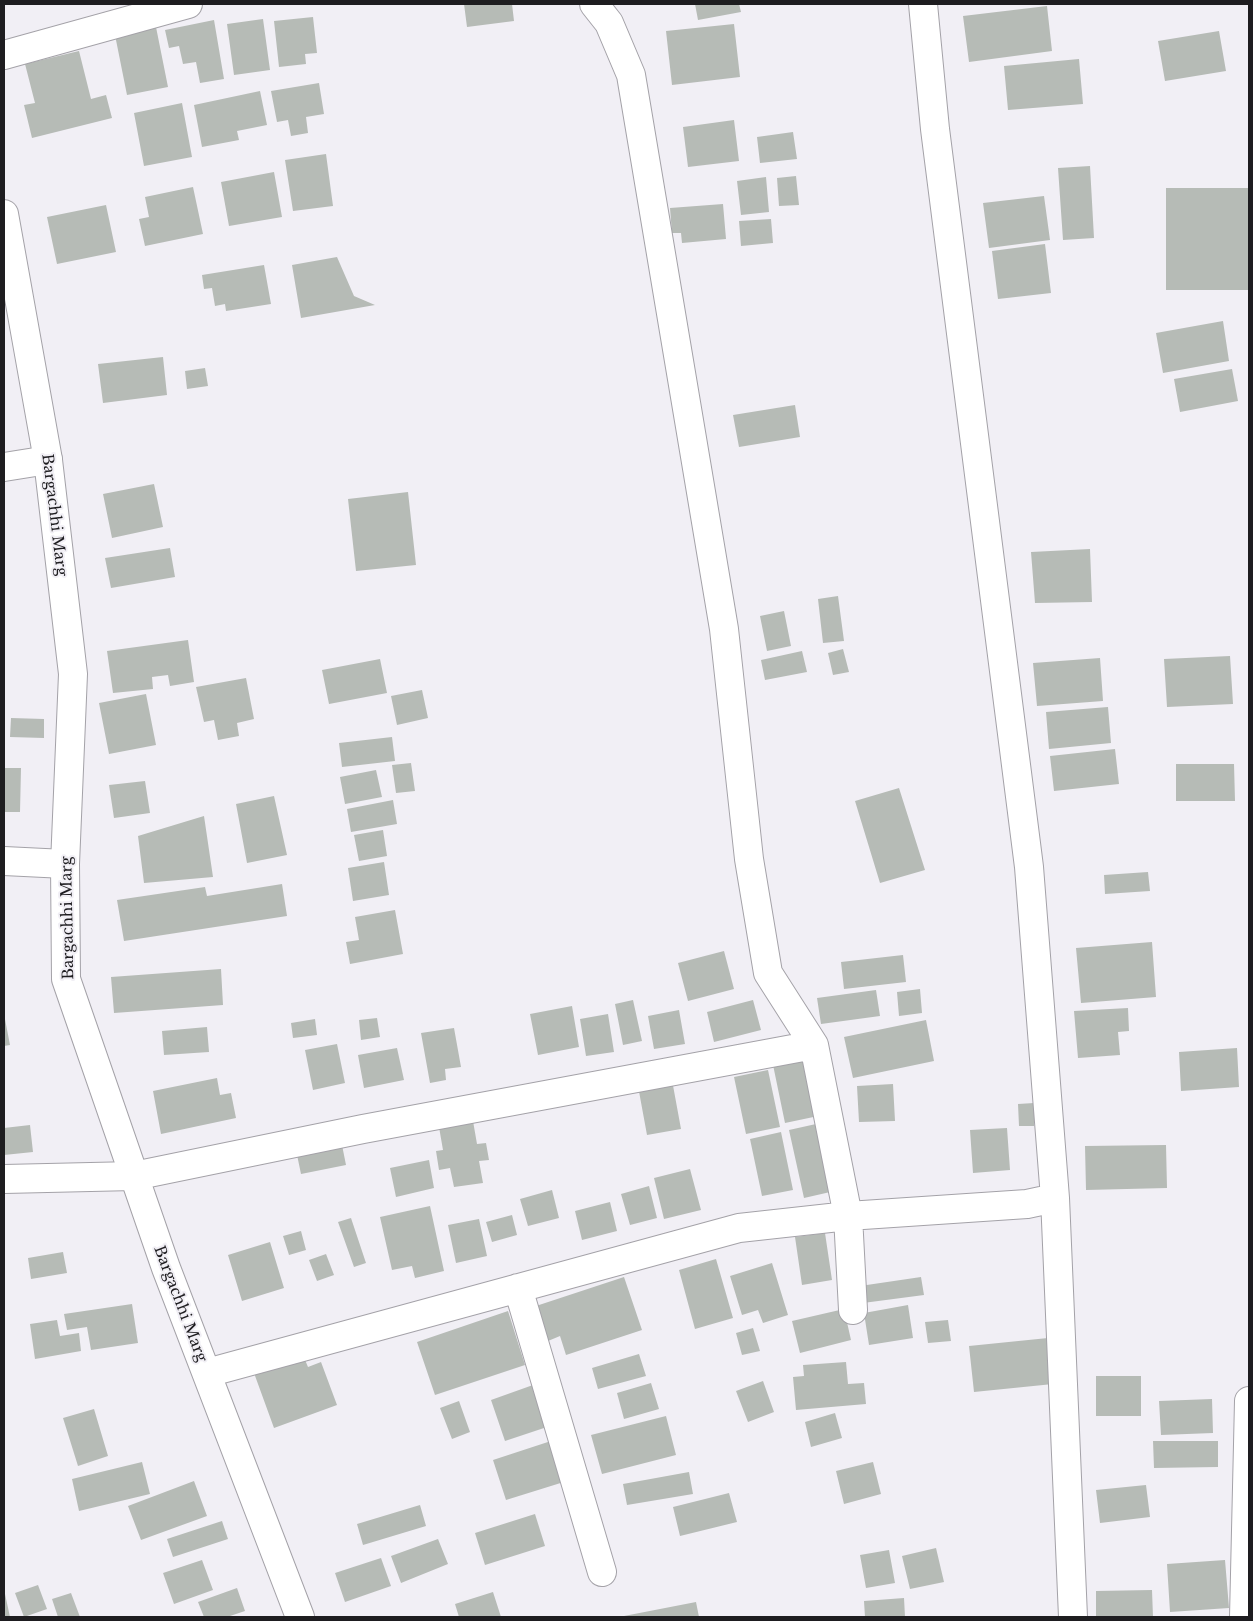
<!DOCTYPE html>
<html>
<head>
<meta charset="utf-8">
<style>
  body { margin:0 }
  #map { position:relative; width:1253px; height:1621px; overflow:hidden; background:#f1eff5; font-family:"Libre Baskerville",serif }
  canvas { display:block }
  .frame { position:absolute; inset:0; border:5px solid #1e1d20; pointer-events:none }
</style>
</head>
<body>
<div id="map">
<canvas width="1253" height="1621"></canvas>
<div class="frame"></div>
</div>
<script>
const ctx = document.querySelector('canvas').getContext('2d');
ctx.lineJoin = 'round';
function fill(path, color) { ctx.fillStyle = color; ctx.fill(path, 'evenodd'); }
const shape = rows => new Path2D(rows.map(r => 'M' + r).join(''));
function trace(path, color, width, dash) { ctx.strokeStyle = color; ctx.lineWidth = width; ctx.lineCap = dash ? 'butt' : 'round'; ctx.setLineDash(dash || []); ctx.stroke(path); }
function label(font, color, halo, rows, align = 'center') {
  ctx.font = font + ' "Libre Baskerville",serif'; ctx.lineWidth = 4; ctx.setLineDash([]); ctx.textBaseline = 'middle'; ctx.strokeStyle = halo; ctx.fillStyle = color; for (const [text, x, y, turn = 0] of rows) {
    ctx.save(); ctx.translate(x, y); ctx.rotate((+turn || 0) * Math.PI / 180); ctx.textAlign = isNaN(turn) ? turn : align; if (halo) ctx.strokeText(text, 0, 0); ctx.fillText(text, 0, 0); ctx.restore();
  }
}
const building = shape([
  [464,4,512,4,514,21,467,27],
  [695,4,739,4,741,12,698,20],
  [1047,6,1052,51,969,62,963,16],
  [313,17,317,53,305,54,306,64,279,67,274,21],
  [263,19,270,70,234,75,227,24],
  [214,20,224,79,200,83,196,62,183,64,179,46,169,48,165,30],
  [155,22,168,87,127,95,114,30],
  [734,24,740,77,672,85,666,31],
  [1219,31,1226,71,1165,81,1158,41],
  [79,51,91,99,106,95,112,118,32,138,24,105,35,103,25,64],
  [1079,59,1083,104,1008,110,1004,66],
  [319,83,324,114,306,117,308,133,291,136,288,120,277,122,271,91],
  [260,91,267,125,237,131,239,140,202,147,194,105],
  [182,103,192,157,144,166,134,113],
  [734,120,739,161,688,167,683,127],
  [793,132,797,159,760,163,757,137],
  [326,154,333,206,293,211,285,160],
  [1090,166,1094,238,1063,240,1058,168],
  [274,172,282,217,229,226,221,182],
  [796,176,799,205,779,206,777,178],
  [766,177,769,212,741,215,737,181],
  [193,187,203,234,145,246,139,219,149,217,145,197],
  [1166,188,1249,188,1249,290,1166,290],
  [1044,196,1050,240,989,248,983,203],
  [723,204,726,239,682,243,681,233,672,233,670,208],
  [106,205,116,252,57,264,47,217],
  [771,219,773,243,741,246,739,221],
  [1045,244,1051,293,998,299,992,251],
  [337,257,354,296,375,305,301,318,292,265],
  [264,265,271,304,226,311,225,304,215,306,212,288,204,289,202,275],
  [1223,321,1229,361,1163,373,1156,333],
  [163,357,167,395,103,403,98,364],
  [205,368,208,386,187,389,185,371],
  [1232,369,1238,401,1180,412,1174,379],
  [795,405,800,437,739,447,733,415],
  [154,484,163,527,112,538,103,494],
  [408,492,416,565,356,571,348,499],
  [170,548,175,577,111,588,105,558],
  [1090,549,1092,602,1035,603,1031,552],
  [838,596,844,641,823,643,818,599],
  [784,611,791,646,767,651,760,616],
  [188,640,194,682,170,686,168,675,152,677,153,689,113,693,107,651],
  [843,649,849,672,833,675,828,653],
  [802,651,807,672,765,680,761,660],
  [1230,656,1233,704,1167,707,1164,659],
  [1100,658,1103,701,1037,706,1033,663],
  [380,659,387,693,329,704,322,670],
  [246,678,254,719,237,723,239,736,218,740,214,720,204,722,196,687],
  [422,690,428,718,397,725,391,696],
  [146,694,156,745,109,754,99,703],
  [1108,707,1111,743,1049,749,1046,712],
  [11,718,44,719,44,738,10,737],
  [392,737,395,761,342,767,339,743],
  [1115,749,1119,784,1054,791,1050,756],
  [411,763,415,791,396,793,392,765],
  [1176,764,1234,764,1235,801,1176,801],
  [4,768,21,768,20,812,4,812],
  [376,770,382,797,345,804,340,777],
  [145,781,150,813,114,818,109,785],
  [899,788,925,870,880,883,855,801],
  [274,796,287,855,247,863,236,804],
  [393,800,397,824,351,832,347,809],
  [204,816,213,877,144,883,138,836],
  [383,830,387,856,359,861,354,835],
  [384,862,389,895,353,901,348,868],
  [1148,872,1150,891,1105,894,1104,875],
  [282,884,287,916,124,941,117,900,205,887,207,896],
  [395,910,403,954,350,964,346,942,359,940,355,917],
  [1152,942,1156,997,1081,1003,1076,948],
  [724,951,734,989,688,1001,678,963],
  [903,955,906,982,844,989,841,962],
  [221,969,223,1005,114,1013,111,977],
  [920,989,922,1013,899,1016,897,992],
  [876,990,880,1016,821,1024,817,998],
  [633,1000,642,1041,623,1045,615,1004],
  [753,1000,761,1030,714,1042,707,1012],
  [572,1006,579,1047,538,1055,530,1014],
  [1128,1008,1129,1031,1118,1032,1120,1055,1078,1058,1074,1011],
  [679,1010,685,1044,654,1049,648,1016],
  [4,1014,10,1045,4,1046],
  [608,1014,614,1052,586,1056,580,1019],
  [377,1018,380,1037,361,1040,359,1020],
  [315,1019,317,1035,293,1038,291,1023],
  [926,1020,934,1061,853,1078,844,1037],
  [207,1027,209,1052,164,1055,162,1031],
  [454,1028,461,1067,445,1069,446,1080,430,1083,421,1033],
  [337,1044,345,1083,313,1090,305,1050],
  [397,1048,404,1080,364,1088,358,1055],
  [1237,1048,1239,1087,1181,1091,1179,1052],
  [810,1053,823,1115,785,1123,772,1060],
  [768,1070,780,1127,746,1134,734,1077],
  [217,1078,220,1095,231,1093,236,1118,161,1134,153,1091],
  [672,1080,681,1129,647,1135,638,1086],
  [893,1084,895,1121,859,1122,857,1086],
  [1034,1103,1034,1126,1019,1126,1018,1104],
  [473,1121,477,1144,486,1143,489,1160,479,1161,483,1183,454,1187,450,1168,439,1170,436,1151,443,1150,439,1127],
  [825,1122,839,1190,804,1198,789,1130],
  [30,1125,33,1152,4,1155,4,1128],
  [1007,1128,1010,1170,973,1173,970,1130],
  [781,1132,793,1190,762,1196,750,1139],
  [341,1140,346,1165,301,1174,296,1150],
  [1166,1145,1167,1188,1086,1190,1085,1146],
  [429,1160,434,1188,396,1197,390,1168],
  [690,1169,701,1210,664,1219,654,1178],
  [649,1186,657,1218,630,1225,621,1194],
  [552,1190,559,1218,528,1226,520,1199],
  [610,1202,617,1231,582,1240,575,1211],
  [430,1206,444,1271,415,1278,412,1266,392,1270,380,1217],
  [512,1215,517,1235,492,1242,486,1222],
  [351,1218,366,1263,354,1267,338,1222],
  [479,1219,487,1256,456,1263,448,1225],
  [301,1231,306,1250,289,1255,283,1236],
  [825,1233,832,1280,802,1285,795,1237],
  [270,1242,284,1288,242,1301,228,1255],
  [63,1252,67,1273,31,1279,28,1258],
  [326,1254,334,1275,317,1281,309,1260],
  [716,1259,733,1318,695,1329,679,1270],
  [772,1263,788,1315,763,1323,758,1310,742,1315,730,1276],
  [624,1277,642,1330,566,1355,560,1336,548,1341,536,1306],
  [921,1277,924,1295,863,1303,860,1286],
  [132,1304,138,1343,91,1350,87,1327,67,1330,64,1314],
  [908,1305,913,1338,869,1345,864,1313],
  [844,1309,851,1340,800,1353,792,1321],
  [508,1311,525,1365,435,1395,417,1342],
  [57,1320,60,1336,79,1333,81,1351,35,1359,30,1324],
  [948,1320,951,1341,928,1343,925,1322],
  [753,1328,760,1351,742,1355,736,1333],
  [1048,1338,1053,1384,974,1392,969,1346],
  [639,1354,646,1376,598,1389,592,1368],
  [303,1355,308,1367,321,1362,337,1405,274,1428,254,1373],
  [846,1362,848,1384,864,1383,866,1404,796,1410,793,1377,804,1376,803,1365],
  [1096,1376,1141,1376,1141,1416,1096,1416],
  [763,1381,774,1412,748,1422,736,1391],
  [651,1383,659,1409,624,1419,617,1393],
  [533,1385,547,1427,505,1441,491,1400],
  [1212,1399,1213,1433,1161,1435,1159,1401],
  [459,1401,470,1432,452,1439,440,1408],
  [94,1409,108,1456,78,1466,63,1418],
  [835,1413,842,1438,811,1447,805,1422],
  [666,1416,676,1455,602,1474,591,1435],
  [554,1440,567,1481,506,1500,493,1460],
  [1153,1441,1218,1441,1218,1467,1154,1468],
  [142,1462,150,1494,79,1511,72,1479],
  [873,1462,881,1494,844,1504,836,1471],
  [689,1472,693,1494,627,1505,623,1484],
  [194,1481,207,1516,141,1540,128,1506],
  [1146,1485,1150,1517,1100,1523,1096,1490],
  [729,1493,737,1522,680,1536,673,1507],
  [420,1505,426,1526,363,1545,357,1524],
  [535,1514,545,1546,485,1565,475,1533],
  [222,1521,228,1539,173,1557,167,1539],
  [438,1539,448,1564,401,1583,391,1556],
  [936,1548,944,1582,910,1589,902,1556],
  [889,1550,895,1583,866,1588,860,1555],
  [381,1558,391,1586,345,1602,335,1573],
  [202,1560,213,1590,174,1604,163,1573],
  [1225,1560,1229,1608,1170,1612,1167,1564],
  [38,1585,47,1609,24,1617,15,1593],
  [237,1588,245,1611,227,1617,204,1617,198,1602],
  [1152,1590,1153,1617,1096,1617,1096,1591],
  [493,1592,501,1617,459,1617,455,1604],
  [71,1593,80,1617,58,1617,52,1599],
  [5,1594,10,1617,4,1617],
  [904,1598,905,1617,865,1617,864,1601],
  [696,1602,699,1617,624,1617,624,1616]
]);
const minor = shape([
  [594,4,609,23,631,75,724,629,749,859,768,973,814,1045,848,1216,853,1310],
  [4,55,188,4],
  [4,467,48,460],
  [4,861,65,864],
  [4,1179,134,1176,363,1129,814,1045],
  [1055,1198,1073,1617],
  [518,1288,602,1572],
  [207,1373,739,1228,848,1216,1027,1204,1055,1198,1029,867,935,129,923,4],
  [1244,1617,1249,1401]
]);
const tertiary = shape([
  [4,214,48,460,73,674,65,864,66,979,166,1268,300,1617]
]);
const streetNames = [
  ["Bargachhi Marg",54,515,83],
  ["Bargachhi Marg",68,918,-91],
  ["Bargachhi Marg",180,1304,69]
];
fill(building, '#b6bbb6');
trace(minor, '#a4a2a8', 30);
trace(tertiary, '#a4a2a8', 30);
trace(minor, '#fff', 28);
trace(tertiary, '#fff', 28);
label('15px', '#1e1d20', '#f1eff5', streetNames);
</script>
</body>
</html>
